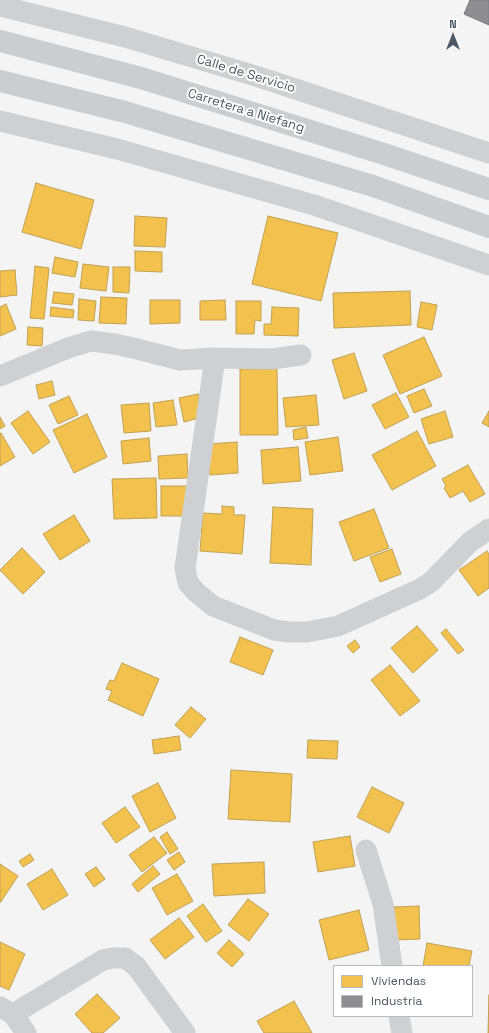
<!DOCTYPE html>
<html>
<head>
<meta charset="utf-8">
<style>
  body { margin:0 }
  #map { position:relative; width:489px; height:1033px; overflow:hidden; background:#f4f4f4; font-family:"Space Grotesk",sans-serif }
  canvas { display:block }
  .legend { position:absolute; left:333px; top:965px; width:140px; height:52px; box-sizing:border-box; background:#fff; border:1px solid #b7bbc0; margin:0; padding:5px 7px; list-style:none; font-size:12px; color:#4a5661 }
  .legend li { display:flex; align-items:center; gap:8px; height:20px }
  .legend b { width:20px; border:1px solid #b7bbc0 }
  .north { position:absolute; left:433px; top:16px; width:40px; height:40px; -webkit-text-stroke:3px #fff; paint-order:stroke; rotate:0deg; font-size:11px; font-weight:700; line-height:16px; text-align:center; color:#4a5661 }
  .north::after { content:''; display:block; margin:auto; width:14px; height:18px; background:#4a5661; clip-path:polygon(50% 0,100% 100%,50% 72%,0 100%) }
</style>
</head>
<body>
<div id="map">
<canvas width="489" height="1033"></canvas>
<ul class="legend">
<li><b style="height:11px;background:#f2c14e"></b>Viviendas</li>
<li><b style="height:11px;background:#8d8d92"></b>Industria</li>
</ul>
<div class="north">N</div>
</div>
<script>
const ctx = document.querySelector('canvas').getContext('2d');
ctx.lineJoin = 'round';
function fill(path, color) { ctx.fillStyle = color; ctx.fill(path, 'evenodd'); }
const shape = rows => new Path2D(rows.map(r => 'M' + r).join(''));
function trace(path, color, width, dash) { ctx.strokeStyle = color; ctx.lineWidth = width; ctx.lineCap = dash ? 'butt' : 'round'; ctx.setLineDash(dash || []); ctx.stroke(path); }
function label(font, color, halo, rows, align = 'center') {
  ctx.font = font + ' "Space Grotesk",sans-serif'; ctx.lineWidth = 4; ctx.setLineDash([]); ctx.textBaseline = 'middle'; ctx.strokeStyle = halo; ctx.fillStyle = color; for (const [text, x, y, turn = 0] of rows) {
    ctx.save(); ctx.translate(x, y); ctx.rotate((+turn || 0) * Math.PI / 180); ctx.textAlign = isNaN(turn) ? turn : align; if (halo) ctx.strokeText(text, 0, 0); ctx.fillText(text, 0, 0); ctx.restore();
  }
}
const homes = shape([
  [36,183,94,200,81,249,22,232,36,183],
  [135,216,167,218,165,247,134,246,135,216],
  [268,216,338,233,321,301,252,284,268,216],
  [135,251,162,252,162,272,135,271,135,251],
  [55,257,78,262,75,277,52,273,55,257],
  [83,264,109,267,106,291,80,288,83,264],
  [35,266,49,268,44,319,30,318,35,266],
  [113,267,130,267,129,293,113,292,113,267],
  [15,270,17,295,0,297,0,271,15,270],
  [410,291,411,325,334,328,333,293,410,291],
  [54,292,74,294,72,305,52,303,54,292],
  [101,297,127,298,126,324,99,323,101,297],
  [79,299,96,301,94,321,78,320,79,299],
  [150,300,180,300,180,323,150,324,150,300],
  [225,300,226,320,200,320,200,301,225,300],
  [236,301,261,301,261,321,255,320,254,334,236,334,236,301],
  [421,302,437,305,432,330,417,327,421,302],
  [6,304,16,329,0,336,0,307,6,304],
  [51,307,74,310,73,318,50,316,51,307],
  [272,307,299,308,298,336,264,335,264,324,271,324,272,307],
  [28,327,43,328,42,346,27,345,28,327],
  [424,337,442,376,400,394,383,355,424,337],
  [354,353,367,391,344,399,332,360,354,353],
  [240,369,277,369,278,435,240,435,240,369],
  [52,381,55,395,39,399,36,385,52,381],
  [424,389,432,406,414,413,407,396,424,389],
  [396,393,409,417,385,429,372,405,396,393],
  [198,394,203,417,184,422,179,398,198,394],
  [316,395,319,425,286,427,283,398,316,395],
  [69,396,78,415,58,424,49,405,69,396],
  [173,400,177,425,156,427,153,403,173,400],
  [149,403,151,431,124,433,121,405,149,403],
  [28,411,50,442,33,454,11,423,28,411],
  [445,411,453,437,429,444,421,419,445,411],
  [489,411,489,427,482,423,489,411],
  [87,414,107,457,74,473,53,430,87,414],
  [0,417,5,426,0,429,0,417],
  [306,427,308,438,294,440,293,430,306,427],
  [417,431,436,466,392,490,372,455,417,431],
  [1,433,15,457,0,466,0,434,1,433],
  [338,437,343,471,310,475,305,442,338,437],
  [149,438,151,461,123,464,121,441,149,438],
  [237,442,238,473,210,475,208,444,237,442],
  [298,447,301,481,263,484,261,450,298,447],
  [187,454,188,478,159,479,158,456,187,454],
  [468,465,485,494,470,502,463,491,450,498,444,488,446,486,442,479,468,465],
  [156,478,157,518,114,519,112,479,156,478],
  [161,486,187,486,187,516,161,516,161,486],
  [222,506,234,507,234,515,245,515,242,554,200,551,203,513,222,514,222,506],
  [273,507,313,509,311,565,270,563,273,507],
  [374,509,389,548,354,561,339,522,374,509],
  [74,515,90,541,60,560,43,534,74,515],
  [22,548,45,572,23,594,0,570,22,548],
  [392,549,401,574,380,582,370,557,392,549],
  [487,551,489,554,489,588,478,596,459,570,487,551],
  [417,626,438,650,413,673,391,648,417,626],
  [446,629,464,650,458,654,441,633,446,629],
  [240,637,273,650,263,675,230,662,240,637],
  [355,640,360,647,353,653,347,646,355,640],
  [122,663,159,679,143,716,108,700,112,691,106,689,110,680,114,681,122,663],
  [390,665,420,701,400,716,371,680,390,665],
  [191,707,206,719,190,738,175,725,191,707],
  [179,736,181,750,154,754,152,740,179,736],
  [308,740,338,741,337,759,307,758,308,740],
  [231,770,292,774,290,822,228,819,231,770],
  [158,783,176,818,150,832,132,796,158,783],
  [372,787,404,803,389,833,357,817,372,787],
  [125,807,140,827,116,843,102,823,125,807],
  [167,832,178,849,170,854,160,837,167,832],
  [350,836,355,866,318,872,313,842,350,836],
  [154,837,167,853,142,872,129,855,154,837],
  [179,852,185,862,174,870,167,860,179,852],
  [30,854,34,860,23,867,19,861,30,854],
  [264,862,265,893,214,896,212,864,264,862],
  [0,864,18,876,0,903,0,864],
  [153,866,160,874,138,892,132,884,153,866],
  [96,867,105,879,94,887,85,874,96,867],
  [52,869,68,895,43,910,27,884,52,869],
  [177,874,193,901,167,915,152,888,177,874],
  [248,899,269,914,249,941,228,925,248,899],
  [203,904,222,931,206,942,187,916,203,904],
  [419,906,420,939,395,940,394,907,419,906],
  [359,910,369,950,329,960,319,920,359,910],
  [179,918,194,937,165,959,150,940,179,918],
  [229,940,244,954,232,967,217,953,229,940],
  [0,942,25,954,9,990,0,986,0,942],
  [427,943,472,951,469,966,423,966,427,943],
  [97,994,120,1018,103,1033,92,1033,75,1014,97,994],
  [489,995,489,1033,488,1033,489,995],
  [294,1001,312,1033,264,1033,257,1021,294,1001]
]);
const industry = shape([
  [470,0,489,0,489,25,464,14,470,0]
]);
const minor = shape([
  [0,6,125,37,259,77,489,153],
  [0,121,117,149,314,205,489,265],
  [215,358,185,568,188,583,196,592,213,606,274,630,289,632,307,632,338,626,420,589,431,582,470,542,489,529],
  [0,376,68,348,91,341,115,344,137,349,180,360,215,358,272,359,301,355],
  [366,850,383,904,392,966],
  [0,1007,13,1014,26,1033],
  [13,1014,103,960,112,958,125,958,136,966,185,1033],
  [399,1016,402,1033]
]);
const major = shape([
  [0,41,141,78,384,154,489,189],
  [0,81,125,112,373,186,489,227]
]);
const streetNames = [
  ["Calle de Servicio",246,74,17],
  ["Carretera a Niefang",246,111,17]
];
fill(homes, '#f2c14e');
trace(homes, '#c0a154', 1);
fill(industry, '#8d8d92');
trace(industry, '#797c83', 1);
trace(minor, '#ced0d2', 21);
trace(major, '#caced1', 22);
label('13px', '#4a5661', '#fff', streetNames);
</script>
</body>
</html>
